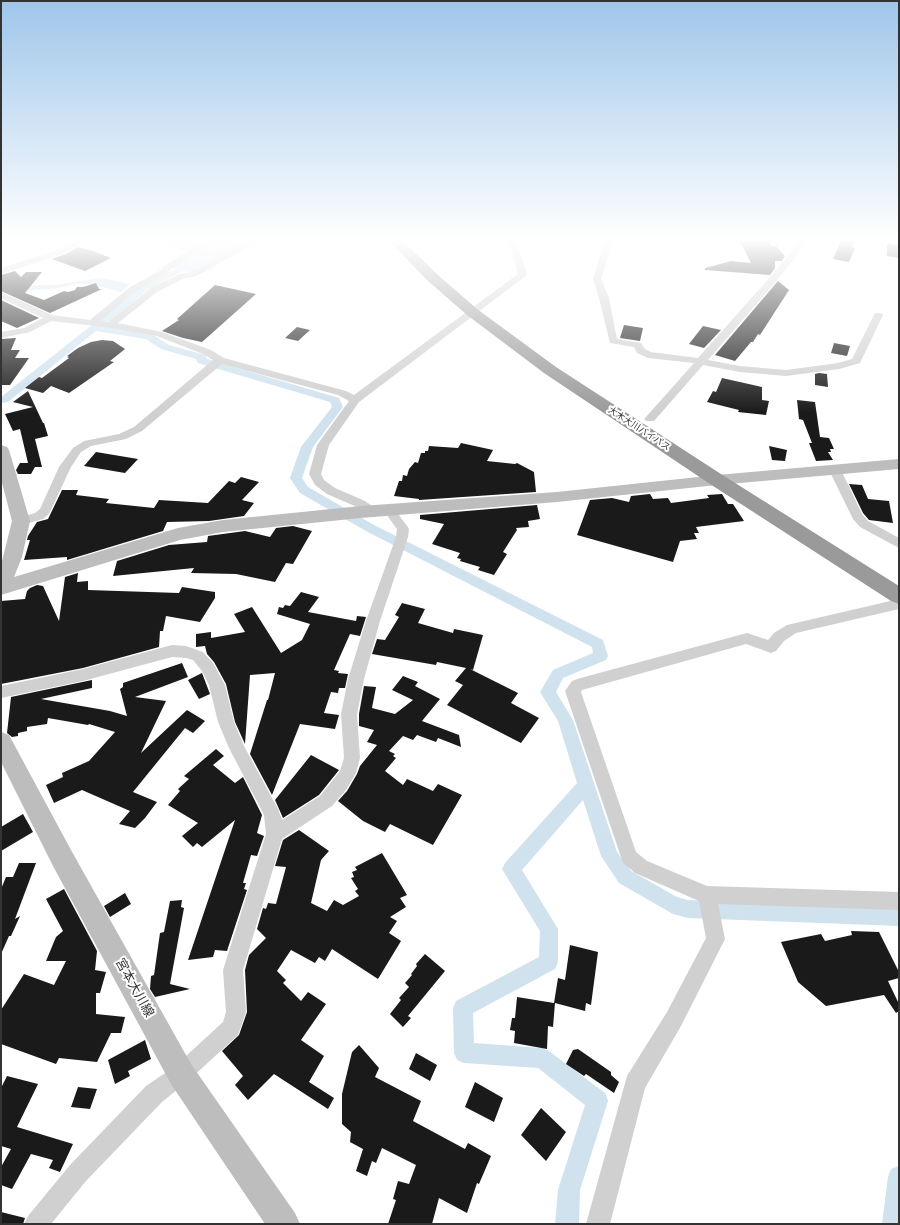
<!DOCTYPE html>
<html>
<head>
<meta charset="utf-8">
<style>
  body { margin:0 }
  #map { position:relative; width:900px; height:1225px; overflow:hidden; background:#fff; font-family:"DM Sans",sans-serif }
  canvas { display:block }
  .frame { position:absolute; inset:0; border:2px solid #333; pointer-events:none }
</style>
</head>
<body>
<div id="map">
<canvas width="900" height="1225"></canvas>
<div class="frame"></div>
</div>
<script>
const ctx = document.querySelector('canvas').getContext('2d');
ctx.lineJoin = 'round';
function fill(path, color) { ctx.fillStyle = color; ctx.fill(path, 'evenodd'); }
const shape = rows => new Path2D(rows.map(r => 'M' + r).join(''));
function label(font, color, halo, rows, align = 'center') {
  ctx.font = font + ' "DM Sans","Noto Sans JP",sans-serif'; ctx.lineWidth = 4; ctx.setLineDash([]); ctx.textBaseline = 'middle'; ctx.strokeStyle = halo; ctx.fillStyle = color; for (const [text, x, y, turn = 0] of rows) {
    ctx.save(); ctx.translate(x, y); ctx.rotate((+turn || 0) * Math.PI / 180); ctx.textAlign = isNaN(turn) ? turn : align; if (halo) ctx.strokeText(text, 0, 0); ctx.fillText(text, 0, 0); ctx.restore();
  }
}
const water = shape([
  [158,241,190,241,201,245,188,252],
  [221,241,248,241,190,272,183,271,146,291,114,318,107,322,100,321,103,317,140,287,175,269,173,267],
  [102,278,130,284,121,292,92,284,76,284,53,289,4,291,1,286,53,285]
]);
const canal = shape([
  [101,319,106,322,102,326,152,334,169,345,205,355,207,359,339,398,343,407,313,447,302,478,308,487,374,525,603,640,608,656,606,660,563,678,556,692,573,720,617,852,631,871,677,897,688,900,899,908,899,926,688,918,673,914,619,883,601,856,583,800,522,870,558,929,558,962,555,969,473,1013,474,1043,542,1048,549,1051,605,1093,608,1101,580,1190,579,1224,555,1224,558,1190,585,1105,538,1068,464,1063,457,1060,454,1053,453,1008,456,1001,539,957,540,931,502,869,505,863,577,783,558,721,540,692,553,670,593,653,592,647,366,531,300,493,290,478,301,447,332,407,330,402,198,363,196,359,161,349,146,339,96,331,8,402,1,403,1,397,98,320,101,319],
  [899,1166,899,1224,882,1224,888,1177,891,1169,899,1166]
]);
const building = shape([
  [740,241,768,241,771,246,776,246,785,256,782,261,775,261,775,268,770,275,705,270,705,268,731,261,751,263],
  [841,241,854,241,852,247,855,248,849,262,833,259],
  [888,243,899,245,899,258,887,256,887,245,888,245],
  [78,247,90,250,111,258,85,271,52,259,66,254],
  [15,271,21,277,26,272,42,272,25,293,44,300,64,291,68,292,75,290,77,287,83,287,96,283,99,289,102,289,50,313,1,291,1,275],
  [778,281,789,290,760,335,758,334,753,342,751,342,735,361,715,355],
  [215,285,256,294,202,342,183,338,162,331,179,320,177,319],
  [1,300,39,318,17,328,1,321],
  [624,325,643,328,640,341,620,338],
  [703,326,721,330,704,348,689,344],
  [297,327,310,330,298,341,285,338],
  [16,338,11,350,20,350,15,358,29,358,10,385,1,385,1,339],
  [102,340,113,341,125,349,110,361,114,362,69,393,51,386,43,393,25,388,39,377,42,378,69,358,67,358,69,357,67,356,78,348,91,342],
  [834,343,850,346,847,356,831,353],
  [819,373,827,374,828,387,815,385,815,374],
  [722,378,762,387,762,400,769,401,766,415,738,412,739,410,707,402,713,391,716,392],
  [28,391,43,423,44,423,48,436,35,439,42,467,35,467,31,474,18,474,16,470,20,463,28,463,20,429,13,431,5,414,33,407,13,402],
  [797,400,815,402,820,437,829,438,834,449,830,449,831,452,828,452,833,460,816,461,809,443,812,443,803,420,799,419],
  [461,443,493,450,487,461,515,464,517,463,534,472,536,492,419,500,419,499,394,496,399,481,402,481,403,475,407,476,409,469,415,462,418,463,421,453,425,453,425,451,428,451,429,446,458,448],
  [769,446,787,450,785,461,772,460],
  [96,452,138,459,125,473,84,466],
  [241,477,259,482,242,500,254,503,244,516,209,521,167,522,163,531,67,560,67,557,24,560,30,540,27,540,28,536,37,522,48,519,62,490,78,490,76,495,109,499,106,503,154,508,159,500,208,503,229,481,235,483],
  [849,484,862,485,868,499,889,501,893,523,869,520,863,513],
  [650,494,653,499,668,498,671,503,709,498,707,495,722,494,728,504,733,504,744,521,696,527,699,533,694,533,697,539,680,541,673,562,577,535,590,500,612,498,629,502,631,496],
  [537,505,540,519,528,521,529,527,516,528,517,530,503,552,507,554,494,575,478,570,480,567,460,561,461,559,457,558,460,553,432,544,444,524,420,519,420,515],
  [293,526,312,531,293,564,286,563,275,582,236,574,191,573,194,568,113,576,117,561,169,545,207,542,208,536,245,531,270,537,276,528],
  [78,573,77,582,88,581,88,590,179,593,182,587,215,592,215,598,200,622,166,616,163,631,160,631,159,647,83,668,1,684,1,601,25,599,27,591,30,588,37,585,43,586,59,621,65,577],
  [301,592,319,597,308,612,356,621,357,616,366,617,360,636,350,634,334,670,339,671,338,673,348,674,345,688,339,688,338,693,331,692,324,713,339,715,335,729,300,724,272,795,250,754,267,700,268,700,275,673,250,675,245,744,235,722,226,684,214,662,207,654,205,646,196,647,196,634,211,632,211,638,245,632,234,614,252,607,281,653,302,640,310,624,277,614,279,607,283,608,285,605,290,606],
  [402,603,425,609,418,623,453,633,454,629,483,635,473,670,470,669,518,693,511,703,539,718,521,743,447,705,463,685,455,681,466,668,437,662,436,665,372,654,377,639,385,640,399,617,395,615],
  [182,663,188,677,135,697,166,701,141,753,187,710,205,721,193,733,185,728,133,792,157,802,145,818,135,828,119,824,130,811,82,790,54,803,46,785,63,777,62,773,89,761,115,732,89,724,88,725,48,718,47,724,27,727,27,731,18,733,18,736,12,737,7,733,11,697,92,680,92,688,41,699,110,711,127,716,120,689,123,687,123,683],
  [202,673,210,694,199,699,188,680],
  [403,676,418,682,415,686,440,699,422,721,459,735,461,747,438,738,436,742,417,735,413,740,403,736,389,751,395,754,393,756,396,758,385,771,403,785,407,779,433,791,438,784,462,795,433,845,390,824,385,832,363,821,338,801,347,791,357,774,360,766,377,745,367,742,374,730,359,726,359,714,364,686,376,687,372,708,395,714,413,700,392,690],
  [216,749,224,756,213,765,235,783,243,777,262,815,257,833,264,836,257,856,251,855,243,883,246,883,244,889,247,890,227,951,215,950,213,957,188,960,235,820,202,847,197,843,193,847,182,836,198,823,168,805,180,791,178,789,189,779,184,776],
  [311,755,339,770,319,795,283,818,275,800],
  [23,814,33,832,1,851,1,827],
  [299,830,329,851,321,860,311,903,327,911,334,900,343,905,359,896,355,891,358,889,351,878,354,877,352,872,357,870,355,867,382,853,407,895,400,898,406,907,390,917,397,921,389,933,401,941,378,979,332,949,325,961,319,957,315,963,291,950,277,971,286,980,283,983,301,1001,308,992,326,1004,301,1040,324,1056,309,1082,334,1098,328,1109,274,1074,248,1100,235,1085,243,1076,222,1051,239,1035,247,1012,245,970,249,955,266,938,257,929,263,908,266,909,268,903,276,904,286,867,275,866,283,840],
  [19,863,36,863,15,919,20,916,11,936,9,936,1,954,1,889,6,877,13,877],
  [64,889,97,951,95,970,106,972,100,993,96,993,96,1014,125,1017,121,1033,111,1033,97,1062,59,1058,56,1064,1,1044,1,1010,24,974,54,985,66,961,46,961,56,937,63,931,46,899],
  [125,893,131,904,110,917,104,906],
  [182,900,181,907,184,908,170,984,190,989,155,997,150,989,151,976,154,975,160,933,164,932,170,901],
  [851,931,879,932,899,972,899,978,888,981,899,1004,899,1011,896,1013,884,995,826,1006,798,982,781,942,821,934,825,941,852,935],
  [570,945,598,952,591,1005,586,1003,585,1011,555,1003,553,1027,548,1026,547,1049,514,1043,515,1031,510,1030,512,1018,515,1018,517,997,554,1003,558,978,565,980],
  [425,954,445,971,408,1016,411,1018,403,1027,390,1014,401,1000,399,998,409,987,405,983,412,975,411,974,417,966,416,964],
  [145,1040,151,1059,128,1071,130,1076,115,1084,108,1060],
  [359,1045,379,1068,375,1077,421,1101,413,1121,465,1149,468,1143,491,1156,479,1184,477,1183,467,1213,439,1198,432,1224,388,1224,396,1200,393,1199,398,1181,409,1184,416,1165,382,1148,376,1163,372,1161,367,1176,356,1171,363,1149,350,1142,351,1132,342,1124,342,1094,352,1052],
  [578,1049,611,1072,611,1075,619,1082,614,1093,586,1074,584,1076,566,1064,573,1050],
  [416,1053,437,1065,430,1081,409,1069],
  [7,1076,38,1084,17,1127,73,1144,60,1172,49,1168,53,1160,31,1154,12,1189,1,1185,1,1167,11,1149,1,1146,1,1088],
  [475,1082,503,1098,494,1122,465,1107],
  [78,1087,97,1089,90,1109,71,1107],
  [541,1108,566,1132,546,1161,521,1135],
  [1,1212,25,1218,23,1224,1,1224]
]);
const street = shape([
  [75,241,86,241,66,253,1,274,1,268,60,249,75,241],
  [208,241,219,241,186,260,170,270,167,274,136,291,100,321,108,322,151,288,180,274,188,273,200,267,247,241,258,241,206,271,193,277,185,278,157,292,118,323,162,332,211,350,224,358,346,391,354,395,518,274,514,257,507,241,515,241,522,257,527,275,359,402,329,445,321,474,324,480,335,488,365,501,375,508,377,511,375,514,367,514,357,507,327,494,315,485,309,474,317,445,349,401,338,395,222,364,142,431,126,439,91,446,81,452,71,467,49,514,43,519,21,525,17,524,15,521,17,518,35,513,40,509,59,467,73,448,84,441,119,434,134,427,213,360,203,354,157,336,105,327,51,321,30,332,1,338,1,332,24,328,43,318,1,298,1,292,52,315,90,320,130,287,161,270,164,266,180,256,208,241],
  [605,241,613,241,601,279,609,298,617,339,641,343,645,349,651,352,698,358,772,275,799,241,808,241,778,279,708,360,740,366,786,370,838,363,852,359,875,313,881,313,883,315,860,363,839,369,786,376,740,372,703,365,654,421,646,421,644,419,646,417,694,363,648,358,637,353,634,347,610,343,599,298,593,279,605,241],
  [835,466,839,467,841,470,862,514,868,521,899,538,899,548,860,527,853,519,829,470,831,467,835,466],
  [389,506,393,507,407,526,409,529,408,537,380,621,364,679,357,714,360,758,356,773,346,790,332,806,282,839,243,970,246,1012,238,1035,188,1081,162,1102,86,1181,51,1224,24,1224,28,1216,70,1165,146,1086,174,1067,223,1022,226,1012,223,970,266,834,264,815,229,748,218,722,209,685,202,671,193,660,186,658,172,657,83,681,1,698,1,686,83,669,172,645,186,646,203,652,213,663,225,685,234,722,244,746,278,809,282,820,320,796,340,771,344,758,341,714,348,679,366,621,396,537,397,529,383,510,385,507,389,506],
  [899,599,899,609,796,633,784,641,776,651,771,653,746,644,582,690,581,692,636,852,647,861,707,886,899,892,899,910,718,904,725,939,681,1026,645,1088,610,1224,586,1224,627,1076,667,1012,706,938,699,901,635,873,623,863,565,691,572,681,577,679,747,633,768,640,774,633,787,625,899,599]
]);
const secondary = shape([
  [1,445,7,447,9,450,30,521,22,557,14,577,178,528,223,520,361,506,557,492,717,475,899,459,899,469,717,485,557,502,361,518,223,532,180,540,1,595,1,565,12,521,1,479,1,445],
  [1,732,9,735,71,850,191,1064,295,1213,300,1224,265,1224,171,1084,53,866,1,762,1,732]
]);
const highway = shape([
  [389,241,403,241,438,275,477,309,556,367,724,476,899,586,899,604,891,601,710,484,544,373,467,315,428,281,389,241]
]);
const farStreetnames = [
  ["大木大川バイパス",639,429,33]
];
const nearStreetnames = [
  ["宮本大川線",134,988,61]
];
fill(water, '#cfe2ee');
fill(canal, '#cfe2ee');
fill(building, '#1a1a1a');
fill(street, '#d0d0d0');
fill(secondary, '#bdbdbd');
fill(highway, '#9a9a9a');
const sky = ctx.createLinearGradient(0, 0, 0, 413);
sky.addColorStop(0, '#9ec6ea');
sky.addColorStop(0.58, '#fff');
sky.addColorStop(1, '#ffffff00');
ctx.fillStyle = sky;
ctx.fillRect(0, 0, 900, 413);
label('9px', '#333', '#fff', farStreetnames);
label('13px', '#333', '#fff', nearStreetnames);
</script>
</body>
</html>
